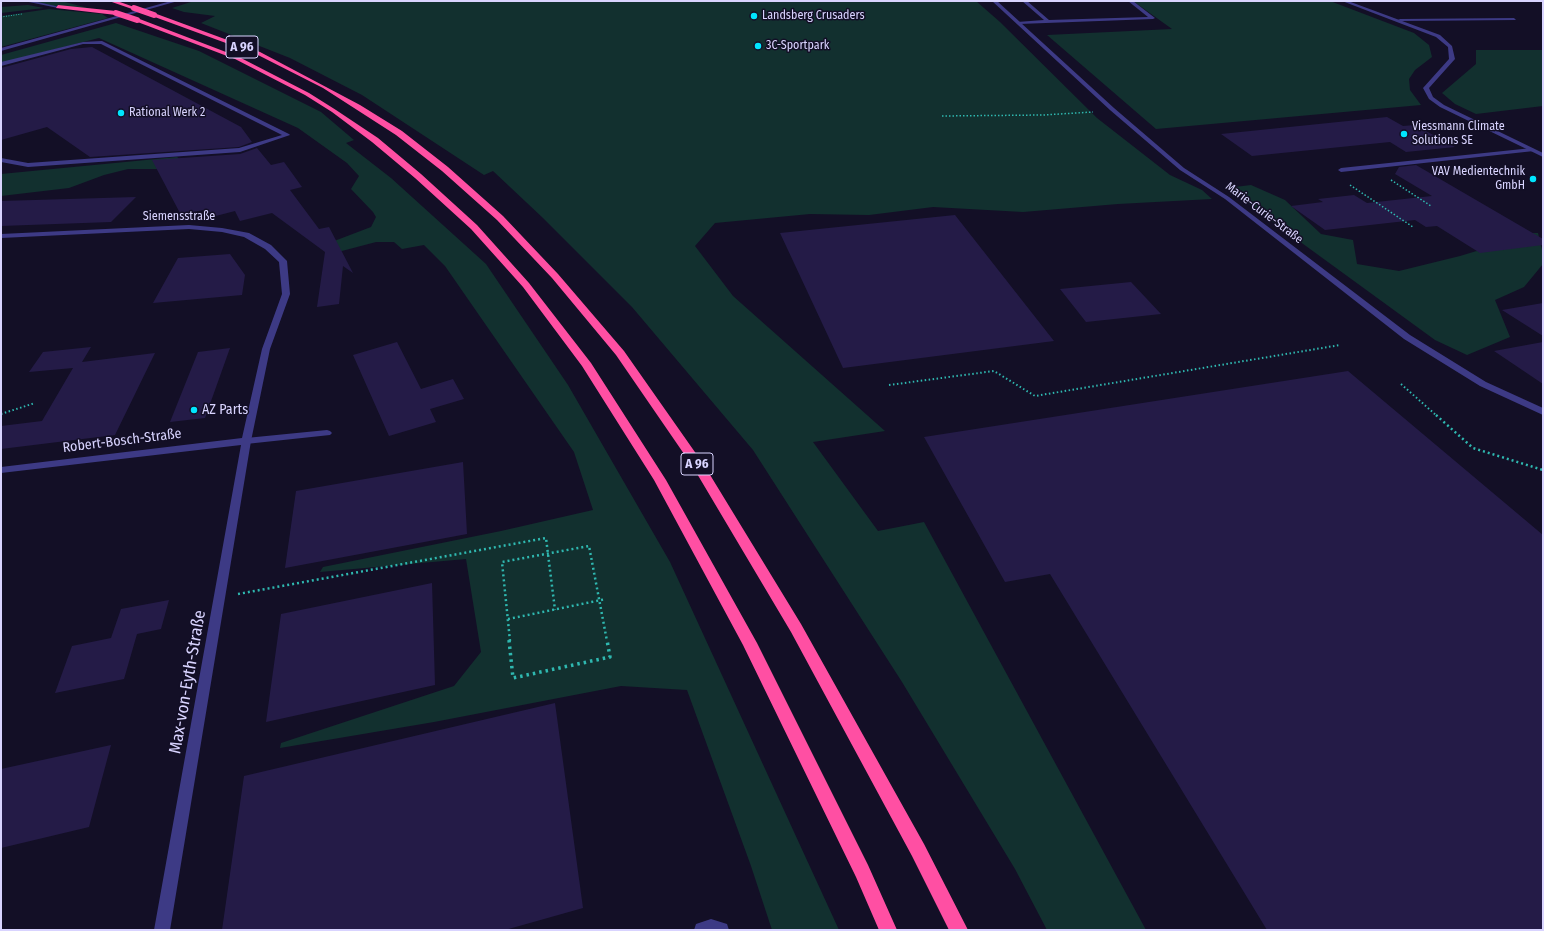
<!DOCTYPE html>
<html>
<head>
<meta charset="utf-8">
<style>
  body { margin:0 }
  #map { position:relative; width:1544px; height:931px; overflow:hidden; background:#130f26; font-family:"Fira Sans Condensed",sans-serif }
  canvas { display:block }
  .frame { position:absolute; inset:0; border:2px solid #d9d4ff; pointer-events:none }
</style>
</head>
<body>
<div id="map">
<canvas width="1544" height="931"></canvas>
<div class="frame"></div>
</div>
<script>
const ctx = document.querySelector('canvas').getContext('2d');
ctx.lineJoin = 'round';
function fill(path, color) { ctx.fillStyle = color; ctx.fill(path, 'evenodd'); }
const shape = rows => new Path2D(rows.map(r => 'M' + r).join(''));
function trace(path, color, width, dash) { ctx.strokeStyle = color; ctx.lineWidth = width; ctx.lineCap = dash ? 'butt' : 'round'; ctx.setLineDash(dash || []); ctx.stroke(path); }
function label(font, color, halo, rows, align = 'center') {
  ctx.font = font + ' "Fira Sans Condensed",sans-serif'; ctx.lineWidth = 3; ctx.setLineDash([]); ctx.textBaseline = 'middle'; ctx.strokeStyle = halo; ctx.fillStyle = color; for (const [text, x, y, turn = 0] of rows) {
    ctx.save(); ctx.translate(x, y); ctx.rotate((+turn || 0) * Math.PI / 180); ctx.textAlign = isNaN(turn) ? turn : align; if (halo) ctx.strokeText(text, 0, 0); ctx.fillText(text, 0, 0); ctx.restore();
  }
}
const green = shape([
  [30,1,61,1,92,9,56,7],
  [194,1,976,1,1000,22,1097,118,1170,175,1202,190,1212,199,1118,204,1023,212,933,207,869,215,810,214,715,223,695,246,733,296,885,431,813,442,878,531,924,522,1146,930,1047,930,1015,869,902,682,753,450,632,307,543,218,493,171,484,175,362,95,290,58,201,23,215,16,184,12,172,8],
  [1133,1,1330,1,1414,33,1429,45,1432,57,1415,70,1409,79,1410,90,1421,105,1156,129,1047,35,1172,29],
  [28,5,44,8,1,13,1,7],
  [49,9,102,14,108,18,1,47,1,16],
  [116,23,199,51,321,112,354,140,346,143,391,178,486,264,568,385,670,562,839,930,772,930,751,866,687,690,621,686,434,722,280,748,281,743,454,686,481,652,466,559,320,572,323,567,501,531,593,510,574,452,445,266,424,245,402,249,394,242,376,242,338,252,329,243,371,227,376,217,373,212,351,189,359,176,347,163,298,128,99,38,1,63,1,55],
  [1476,50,1543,50,1543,106,1476,114,1455,104,1442,93,1476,64],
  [177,157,181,160,158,169,128,169,104,175,69,188,1,196,1,174],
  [1251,185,1285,200,1321,234,1353,240,1357,264,1399,271,1460,256,1513,240,1514,233,1538,233,1543,254,1543,264,1524,287,1495,300,1510,337,1467,355,1435,340,1251,206,1235,187]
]);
const building = shape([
  [92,47,241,127,252,142,239,147,90,157,47,127,1,140,1,68,71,49],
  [1387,117,1403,126,1415,125,1455,147,1406,152,1390,142,1252,156,1221,134],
  [257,148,271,165,284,162,302,187,290,190,319,229,329,227,353,273,343,266,339,304,317,307,325,252,272,213,240,221,235,211,208,218,203,210,181,215,152,160,240,154],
  [1416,165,1543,239,1543,245,1480,253,1437,226,1426,227,1415,220,1325,230,1291,206,1323,202,1318,199,1354,195,1367,203,1432,196,1395,174,1399,167],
  [136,197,111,222,1,226,1,201],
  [955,215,1054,341,843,368,780,233],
  [230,254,245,275,242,295,153,303,178,258],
  [1131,282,1161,314,1086,322,1060,289],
  [1543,303,1543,336,1502,310],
  [397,342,421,389,453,379,464,399,430,409,436,422,389,436,353,355],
  [1543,342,1543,384,1494,351],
  [91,347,82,362,155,353,115,435,1,449,1,426,42,421,73,368,29,372,43,352],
  [230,348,205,418,170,422,198,352],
  [1348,371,1543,535,1543,930,1267,930,1050,574,1005,582,924,437],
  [463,462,467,534,285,568,296,491],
  [432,583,435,685,266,722,281,614],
  [169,600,161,629,137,634,124,679,55,693,72,646,111,638,121,609],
  [555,703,583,908,505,930,222,930,244,776],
  [111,745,89,827,1,848,1,769]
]);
const pathFar4 = shape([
  [1,17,22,14]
]);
const pathFar3 = shape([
  [942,116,1043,115,1093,112],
  [1391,180,1431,206],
  [1350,185,1413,227]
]);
const pathFar2 = shape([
  [1401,384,1437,416],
  [889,385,994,371,1035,396,1340,345],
  [1,414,35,403]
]);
const pathFar1 = shape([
  [1436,415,1473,448,1543,470],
  [238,594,546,538,555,610],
  [508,619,606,599],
  [510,641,502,562,589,546,607,641]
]);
const path = shape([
  [509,640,513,678,610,657,607,640]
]);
const service = shape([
  [24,1,33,1,60,7,58,8,24,1],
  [1022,1,1027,1,1049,20,1148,17,1128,1,1133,1,1155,18,1153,19,1019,24,1017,22,1044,20,1022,1],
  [1514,18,1516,20,1400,21,1398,20,1400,19,1514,18],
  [102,41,289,134,290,135,240,152,28,167,1,162,1,158,28,163,239,148,282,135,101,44,83,44,1,66,1,62,83,42,102,41],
  [1532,148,1535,150,1534,151,1341,172,1338,170,1341,168,1532,148],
  [327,430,330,431,332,433,330,435,246,444,241,441,246,438,327,430],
  [711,919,727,924,729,930,694,930,696,924,711,919]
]);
const minor = shape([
  [992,1,997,1,1114,108,1184,168,1229,197,1410,335,1486,382,1543,408,1543,415,1480,386,1404,339,1225,199,1180,170,1110,110,992,1],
  [1342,1,1348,1,1440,35,1452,46,1455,59,1429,88,1433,97,1444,105,1543,153,1543,157,1440,107,1429,99,1423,88,1449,59,1448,47,1436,37,1342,1],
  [189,225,222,228,249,233,271,245,287,261,290,294,270,349,251,441,170,930,154,930,241,445,1,473,1,467,242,438,262,349,282,294,279,262,265,249,244,237,222,232,189,229,1,238,1,234,189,225]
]);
const tertiary = shape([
  [171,1,178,1,1,51,1,48,171,1]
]);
const motorway = shape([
  [109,1,117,1,137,8,132,9,109,1],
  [58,5,116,11,119,13,116,15,56,8,58,5],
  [154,13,260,52,360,105,402,131,448,167,503,216,558,274,624,351,704,465,801,624,924,844,968,930,949,930,912,856,791,632,693,467,616,355,552,278,497,220,442,171,396,135,323,88,256,54,152,16,154,13],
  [137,18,239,57,309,93,336,110,378,138,421,174,477,225,529,283,591,363,666,480,757,643,868,865,897,930,879,930,856,877,743,645,654,480,582,366,523,287,471,229,415,178,372,142,332,112,305,95,235,59,135,21,137,18]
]);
const motorwayBridge = shape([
  [134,8,154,15],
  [116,13,137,20]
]);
const markers = [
  [754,16,4,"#00e5ff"],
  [758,46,4,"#00e5ff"],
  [121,113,4,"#00e5ff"],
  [1404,134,4,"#00e5ff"],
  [1533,179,4,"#00e5ff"],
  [194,410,4,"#00e5ff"]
];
const farPoinames = [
  ["Landsberg Crusaders",762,16],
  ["3C-Sportpark",766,46],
  ["Rational Werk 2",129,113],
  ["Viessmann Climate",1412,127],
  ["Solutions SE",1412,141],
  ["VAV Medientechnik",1525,172,"right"],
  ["GmbH",1525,186,"right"]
];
const farStreetnames = [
  ["Marie-Curie-Straße",1264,213,37],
  ["Siemensstraße",179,217]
];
const shields = [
  [242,47,32],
  [697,464,32]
];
const shieldNames = [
  ["A 96",242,47],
  ["A 96",697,464]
];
const poiNames = [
  ["AZ Parts",202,410]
];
const streetNames = [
  ["Robert-Bosch-Straße",122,441,-7]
];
const nearStreetnames = [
  ["Max-von-Eyth-Straße",188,682,-80]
];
fill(green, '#12302f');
fill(building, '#241b47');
trace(pathFar4, '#2fb8b0', 1, [1, 1.5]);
trace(pathFar3, '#2fb8b0', 1.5, [1.5, 2]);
trace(pathFar2, '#2fb8b0', 2, [1.5, 2.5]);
trace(pathFar1, '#2fb8b0', 2.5, [2, 3]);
trace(path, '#2fb8b0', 3.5, [2.5, 4]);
fill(service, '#3d3a85');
fill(minor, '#3d3a85');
fill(tertiary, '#3d3a85');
fill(motorway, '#ff4fa3');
trace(motorwayBridge, '#ff4fa3', 6);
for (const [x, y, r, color] of markers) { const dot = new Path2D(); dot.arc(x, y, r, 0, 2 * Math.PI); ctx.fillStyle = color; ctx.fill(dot); trace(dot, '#130f26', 1.5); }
label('12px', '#d9d4ff', '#130f26', farPoinames, 'left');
label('12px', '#d9d4ff', '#130f26', farStreetnames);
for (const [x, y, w] of shields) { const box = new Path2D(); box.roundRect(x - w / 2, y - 11, w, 22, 3); ctx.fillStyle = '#130f26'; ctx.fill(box); trace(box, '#d9d4ff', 1); }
label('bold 13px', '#d9d4ff', null, shieldNames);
label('14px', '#d9d4ff', '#130f26', poiNames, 'left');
label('14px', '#d9d4ff', '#130f26', streetNames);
label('17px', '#d9d4ff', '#130f26', nearStreetnames);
</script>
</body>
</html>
